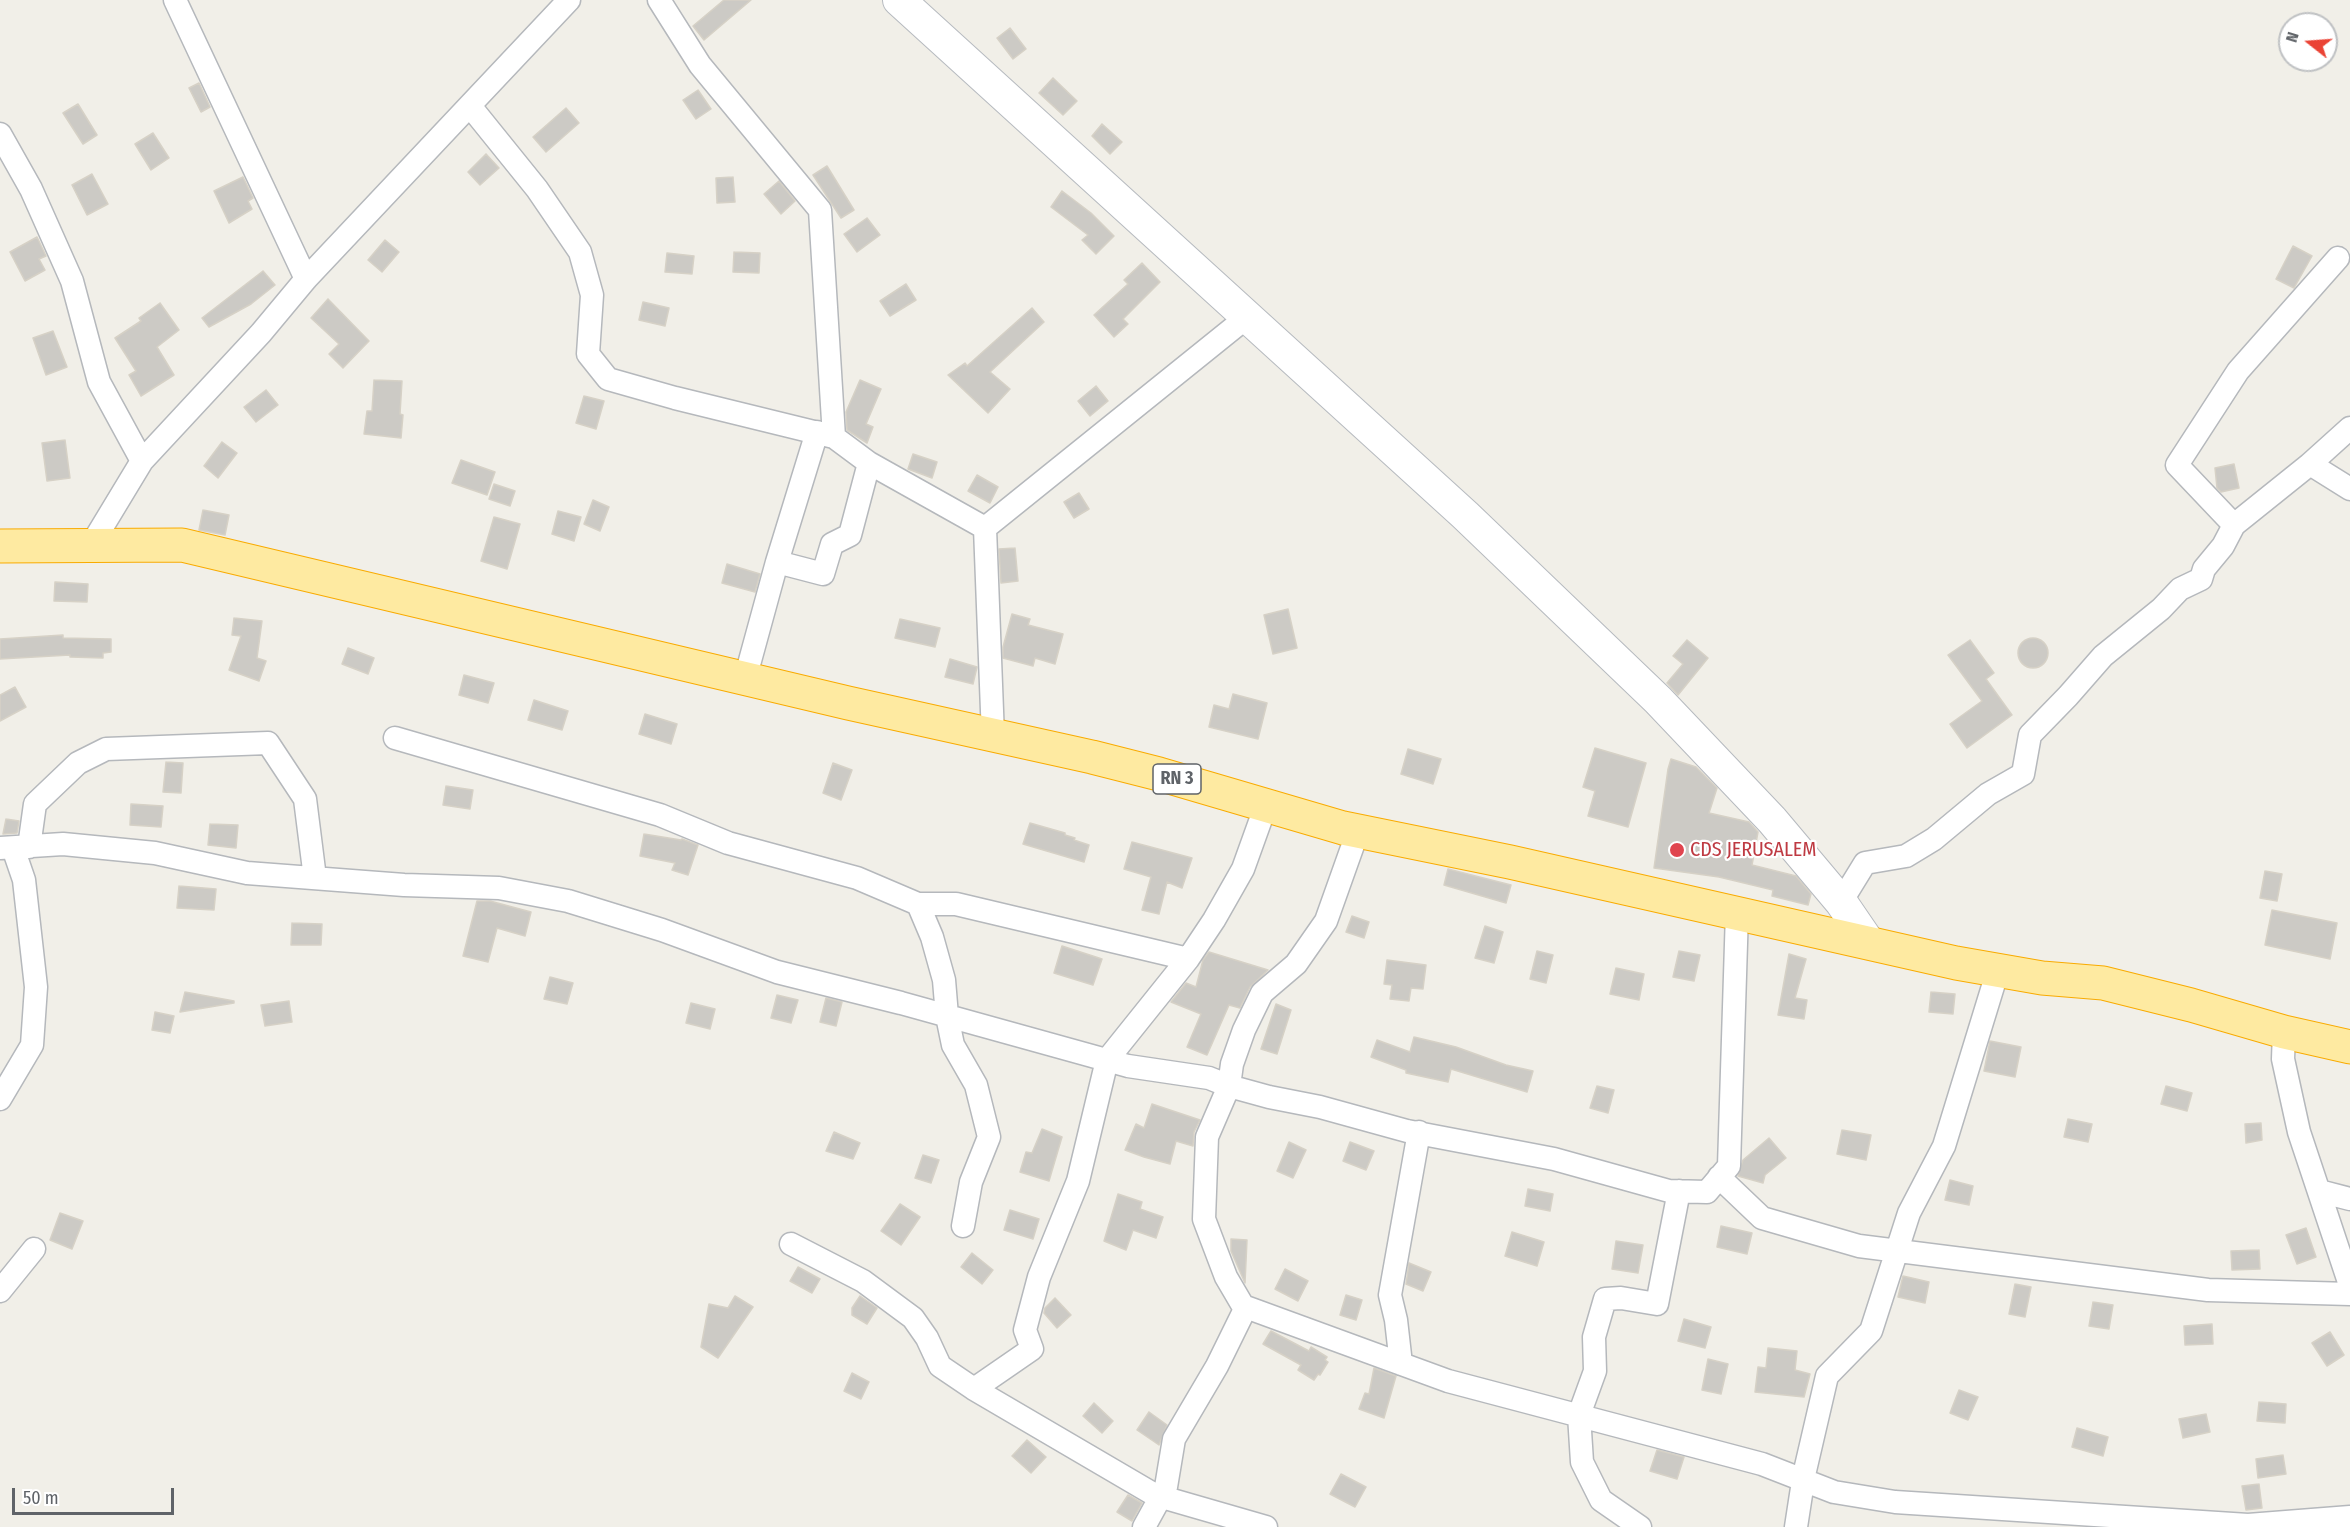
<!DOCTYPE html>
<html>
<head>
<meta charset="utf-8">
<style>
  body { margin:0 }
  #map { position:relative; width:2350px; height:1527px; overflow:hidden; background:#f1efe8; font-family:"Fira Sans Condensed",sans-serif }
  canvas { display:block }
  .north { position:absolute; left:2278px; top:12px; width:60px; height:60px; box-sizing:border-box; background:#fff; border:2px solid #bfc1c3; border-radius:50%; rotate:287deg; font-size:16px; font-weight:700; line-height:24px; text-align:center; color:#5f6368 }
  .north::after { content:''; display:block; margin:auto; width:21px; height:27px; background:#ea4335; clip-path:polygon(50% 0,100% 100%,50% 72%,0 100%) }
  .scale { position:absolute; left:12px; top:1488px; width:162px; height:27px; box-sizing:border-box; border:3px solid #5f6368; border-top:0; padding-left:8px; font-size:18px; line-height:21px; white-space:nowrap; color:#5f6368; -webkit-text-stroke:4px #fff; paint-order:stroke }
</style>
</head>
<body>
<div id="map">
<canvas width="2350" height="1527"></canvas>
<div class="north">N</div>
<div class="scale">50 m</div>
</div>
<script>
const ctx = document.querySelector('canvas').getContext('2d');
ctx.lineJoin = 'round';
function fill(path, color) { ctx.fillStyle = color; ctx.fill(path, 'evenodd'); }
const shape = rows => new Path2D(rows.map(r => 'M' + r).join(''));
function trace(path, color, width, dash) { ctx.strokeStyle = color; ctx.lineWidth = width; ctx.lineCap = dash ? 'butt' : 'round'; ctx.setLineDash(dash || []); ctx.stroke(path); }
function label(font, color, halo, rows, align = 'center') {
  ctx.font = font + ' "Fira Sans Condensed",sans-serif'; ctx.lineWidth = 4.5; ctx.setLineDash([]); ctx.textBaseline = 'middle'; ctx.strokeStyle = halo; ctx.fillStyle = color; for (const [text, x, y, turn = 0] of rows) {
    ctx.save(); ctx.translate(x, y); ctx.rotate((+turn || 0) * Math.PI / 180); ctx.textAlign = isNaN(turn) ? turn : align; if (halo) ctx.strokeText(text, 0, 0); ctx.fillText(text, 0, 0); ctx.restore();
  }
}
const building = shape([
  [724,0,751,0,704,40,693,26,724,0],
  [1010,28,1026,49,1013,59,997,38,1010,28],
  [1053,78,1077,101,1063,115,1039,93,1053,78],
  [199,83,210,107,201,112,189,88,199,83],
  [698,90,711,109,696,119,683,100,698,90],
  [78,104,97,135,83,144,63,113,78,104],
  [566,108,579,123,546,152,533,137,566,108],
  [1102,124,1122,142,1110,154,1092,136,1102,124],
  [153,133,169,158,151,170,135,144,153,133],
  [486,154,499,168,480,185,468,172,486,154],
  [827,166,854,210,841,218,813,175,827,166],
  [92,174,108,204,87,215,72,185,92,174],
  [243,177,253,198,248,201,252,209,229,223,214,191,243,177],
  [733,177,735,202,717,203,716,178,733,177],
  [779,181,795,201,781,214,764,194,779,181],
  [1062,191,1091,213,1114,236,1096,254,1082,240,1088,235,1051,207,1062,191],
  [867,218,880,235,857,252,844,234,867,218],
  [37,237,46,256,39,259,45,270,25,281,10,252,37,237],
  [385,240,399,252,382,272,368,260,385,240],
  [2293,246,2312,256,2294,288,2276,279,2293,246],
  [734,252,760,253,759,273,733,272,734,252],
  [667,253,694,256,692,274,665,272,667,253],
  [1142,263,1160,282,1123,319,1128,324,1114,337,1094,315,1128,284,1124,280,1142,263],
  [263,271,275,285,251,304,209,327,202,318,263,271],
  [906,284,916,300,890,316,880,301,906,284],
  [328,299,369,341,343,368,329,354,339,344,311,318,328,299],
  [643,302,669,308,665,326,639,320,643,302],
  [160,303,179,330,157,347,174,375,141,396,129,375,136,371,115,338,141,321,139,318,160,303],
  [1032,308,1044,322,990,372,1010,389,988,413,948,375,965,363,967,366,1032,308],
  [53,331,67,367,46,375,33,338,53,331],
  [374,380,402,381,400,414,403,415,401,438,364,434,367,411,372,411,374,380],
  [860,380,881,389,866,424,873,427,867,443,847,430,846,412,860,380],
  [1096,386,1108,401,1090,416,1078,401,1096,386],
  [266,390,278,405,256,422,244,407,266,390],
  [584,396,604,401,596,429,576,423,584,396],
  [65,440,70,478,47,481,42,443,65,440],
  [222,442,237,453,218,478,204,466,222,442],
  [913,454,937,462,932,478,908,469,913,454],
  [461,460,495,472,487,495,452,483,461,460],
  [2234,464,2239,488,2221,492,2217,488,2215,468,2234,464],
  [977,475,998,487,990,503,968,491,977,475],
  [494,484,515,491,510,506,489,499,494,484],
  [1079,493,1089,509,1074,518,1064,502,1079,493],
  [593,500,609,507,600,531,584,524,593,500],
  [203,510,229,515,225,535,199,530,203,510],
  [558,511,581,517,574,541,552,534,558,511],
  [494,517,520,524,507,569,481,561,494,517],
  [1015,548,1018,581,1001,583,999,549,1015,548],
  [727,564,760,574,755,592,722,583,727,564],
  [55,582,88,584,87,602,54,601,55,582],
  [1288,609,1297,648,1273,654,1264,615,1288,609],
  [1012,614,1030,619,1028,625,1063,634,1055,664,1035,658,1033,666,1003,658,1003,647,1012,614],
  [234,618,262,621,257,658,266,661,259,681,229,670,241,636,232,635,234,618],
  [900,619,940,628,935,647,895,638,900,619],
  [63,635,63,638,111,639,111,652,103,653,103,658,70,657,70,655,0,659,0,639,63,635],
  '2018 653a15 15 0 1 1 30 0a15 15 0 1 1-30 0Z',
  [1687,640,1708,658,1678,695,1667,683,1683,664,1673,656,1687,640],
  [1970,640,1994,673,1986,679,2012,715,1967,748,1950,724,1982,701,1948,655,1970,640],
  [348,648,374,658,368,674,342,664,348,648],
  [950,659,977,667,973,684,945,677,950,659],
  [464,675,494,683,488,703,459,695,464,675],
  [15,687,26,707,0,721,0,695,15,687],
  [1233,694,1267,703,1258,739,1209,727,1214,705,1229,709,1233,694],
  [534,700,568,711,562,730,528,720,534,700],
  [645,714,677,724,671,744,639,734,645,714],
  [1595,748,1646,763,1628,827,1588,816,1595,791,1583,787,1595,748],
  [1408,749,1441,759,1433,784,1401,774,1408,749],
  [1671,759,1696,767,1717,788,1709,813,1749,822,1758,832,1752,865,1796,876,1811,894,1808,905,1772,896,1773,890,1719,877,1654,868,1668,769,1671,759],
  [166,762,183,763,181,793,163,792,166,762],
  [833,763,852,770,841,800,823,793,833,763],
  [446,786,473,790,470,809,443,805,446,786],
  [131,804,163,806,161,827,130,825,131,804],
  [6,819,19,821,17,833,3,834,6,819],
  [1030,823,1065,833,1065,835,1075,838,1074,840,1089,845,1084,862,1023,844,1030,823],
  [210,824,238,825,236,848,208,845,210,824],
  [644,834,681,840,682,839,698,845,688,875,672,870,675,863,640,856,644,834],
  [1132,842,1192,858,1182,888,1167,882,1159,914,1142,910,1151,877,1124,869,1132,842],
  [1448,869,1511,885,1506,903,1444,885,1448,869],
  [2265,871,2282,874,2277,901,2260,898,2265,871],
  [179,886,216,889,214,910,177,908,179,886],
  [477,901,490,901,531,912,525,936,497,928,488,962,463,956,477,901],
  [2272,910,2337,923,2330,959,2265,945,2272,910],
  [1352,916,1369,922,1364,938,1346,932,1352,916],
  [292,923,322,924,321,945,291,945,292,923],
  [1485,926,1503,932,1494,963,1475,958,1485,926],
  [1062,946,1102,959,1093,985,1054,973,1062,946],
  [1537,951,1553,955,1546,983,1530,979,1537,951],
  [1679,951,1700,955,1694,981,1673,977,1679,951],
  [1209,952,1268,970,1250,987,1240,1008,1229,1005,1207,1055,1187,1047,1201,1014,1171,1002,1186,983,1196,987,1203,960,1209,952],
  [1789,954,1806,959,1795,998,1807,1000,1804,1019,1778,1015,1789,954],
  [1387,960,1426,965,1423,989,1411,988,1409,1001,1390,999,1392,985,1384,984,1387,960],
  [1616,968,1644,974,1639,1000,1610,994,1616,968],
  [550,977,573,983,567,1004,544,999,550,977],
  [185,992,234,1001,234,1003,180,1012,185,992],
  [1931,992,1955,994,1953,1014,1929,1012,1931,992],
  [777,995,798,1000,791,1023,771,1018,777,995],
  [826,998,842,1002,836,1026,820,1022,826,998],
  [289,1001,292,1022,265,1026,261,1005,289,1001],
  [691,1003,715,1009,710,1029,686,1023,691,1003],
  [1276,1004,1291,1010,1277,1054,1261,1049,1276,1004],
  [155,1012,174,1016,170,1033,152,1030,155,1012],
  [1414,1037,1456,1047,1506,1065,1533,1071,1527,1092,1451,1069,1448,1082,1406,1073,1406,1070,1371,1057,1377,1040,1410,1052,1414,1037],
  [1990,1041,2021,1047,2015,1077,1984,1071,1990,1041],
  [1597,1086,1614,1090,1608,1113,1590,1108,1597,1086],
  [2166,1086,2192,1093,2187,1111,2161,1104,2166,1086],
  [1152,1104,1200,1120,1194,1132,1193,1146,1176,1141,1170,1164,1144,1157,1125,1150,1136,1124,1144,1128,1152,1104],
  [2068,1119,2092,1124,2088,1142,2064,1137,2068,1119],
  [2261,1123,2262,1140,2246,1143,2245,1124,2261,1123],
  [1042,1129,1062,1137,1049,1181,1020,1172,1026,1152,1032,1153,1042,1129],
  [1842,1130,1871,1135,1866,1160,1837,1154,1842,1130],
  [834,1132,860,1143,853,1159,826,1151,834,1132],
  [1769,1138,1786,1158,1765,1175,1763,1183,1738,1176,1743,1160,1769,1138],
  [1289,1142,1306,1150,1293,1178,1277,1171,1289,1142],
  [1350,1142,1374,1151,1366,1170,1343,1161,1350,1142],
  [923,1155,939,1160,931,1183,915,1178,923,1155],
  [1950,1180,1973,1186,1969,1205,1945,1200,1950,1180],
  [1528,1189,1553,1194,1550,1211,1525,1206,1528,1189],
  [1118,1194,1142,1202,1140,1209,1163,1217,1156,1238,1133,1230,1126,1250,1104,1241,1118,1194],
  [900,1204,920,1217,901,1245,881,1231,900,1204],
  [1010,1210,1039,1219,1033,1239,1004,1230,1010,1210],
  [60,1213,83,1221,72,1249,50,1240,60,1213],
  [1721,1226,1752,1233,1747,1254,1717,1247,1721,1226],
  [2306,1228,2316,1257,2297,1264,2286,1235,2306,1228],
  [1512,1232,1544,1242,1537,1266,1505,1256,1512,1232],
  [1231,1239,1247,1240,1245,1283,1231,1251,1231,1239],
  [1616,1241,1643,1245,1638,1273,1612,1269,1616,1241],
  [2259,1250,2260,1269,2232,1270,2231,1251,2259,1250],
  [972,1253,993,1270,982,1284,961,1267,972,1253],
  [1409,1263,1431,1272,1423,1291,1406,1284,1409,1263],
  [798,1267,820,1279,812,1293,790,1281,798,1267],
  [1285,1269,1308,1281,1298,1301,1275,1289,1285,1269],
  [1903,1276,1929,1282,1925,1303,1898,1297,1903,1276],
  [2015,1284,2031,1287,2025,1317,2009,1314,2015,1284],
  [1346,1295,1362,1300,1356,1320,1340,1315,1346,1295],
  [735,1296,753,1307,718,1358,701,1347,709,1304,728,1308,735,1296],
  [860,1296,877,1308,867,1324,852,1315,852,1308,860,1296],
  [1055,1298,1071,1315,1057,1328,1044,1313,1045,1308,1055,1298],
  [2093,1302,2113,1305,2109,1329,2089,1326,2093,1302],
  [1684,1319,1711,1327,1705,1348,1678,1341,1684,1319],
  [2212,1324,2213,1344,2185,1345,2184,1326,2212,1324],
  [1271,1331,1309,1351,1311,1347,1327,1357,1325,1360,1328,1362,1320,1375,1318,1374,1314,1380,1298,1370,1301,1365,1263,1344,1271,1331],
  [2330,1332,2344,1355,2327,1366,2312,1343,2330,1332],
  [1768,1348,1797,1351,1795,1370,1810,1374,1804,1397,1755,1392,1758,1367,1766,1368,1768,1348],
  [1708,1359,1728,1364,1721,1394,1702,1390,1708,1359],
  [1374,1368,1396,1376,1384,1418,1359,1409,1365,1393,1369,1394,1374,1368],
  [852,1373,869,1382,861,1399,844,1391,852,1373],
  [1959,1390,1978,1397,1968,1420,1950,1413,1959,1390],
  [2259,1402,2286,1404,2285,1423,2257,1421,2259,1402],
  [1094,1403,1113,1421,1102,1433,1083,1416,1094,1403],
  [1149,1412,1167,1425,1159,1445,1137,1430,1149,1412],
  [2206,1414,2210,1432,2183,1438,2179,1419,2206,1414],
  [2077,1428,2108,1437,2103,1456,2072,1447,2077,1428],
  [1027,1440,1046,1457,1031,1473,1012,1456,1027,1440],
  [1657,1450,1684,1457,1677,1479,1650,1471,1657,1450],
  [2283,1455,2286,1474,2258,1478,2256,1459,2283,1455],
  [1341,1474,1366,1487,1355,1507,1330,1494,1341,1474],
  [2259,1484,2262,1508,2246,1510,2242,1486,2259,1484],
  [1128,1495,1142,1503,1132,1521,1117,1512,1128,1495]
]);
const minor = shape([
  [175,0,306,279],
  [659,0,700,65,820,210,834,437],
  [470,106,537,189,580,252,592,295,588,354,608,379,675,398,834,437,869,463,850,535,832,544,823,574,777,562],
  [0,134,31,189,72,281,99,382,142,461],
  [869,463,985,528,993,737],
  [2310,464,2350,428],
  [2234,525,2177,465,2238,371,2338,258],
  [985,528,1247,317],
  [90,547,142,461,261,333,306,279,569,0],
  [745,679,777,562,817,432],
  [395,738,660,815,728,843,857,878,918,904,932,937,944,980,947,1016,953,1045,976,1085,989,1137,971,1182,963,1226],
  [1358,831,1326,921,1296,964,1262,993,1244,1030,1232,1064,1229,1086,1207,1137,1204,1219,1226,1277,1243,1306,1448,1381,1762,1464,1834,1492,1895,1502,2248,1525,2350,1517],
  [29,847,35,804,78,763,106,749,268,743,305,799,315,878],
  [0,848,63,844,155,853,247,873,404,885,499,888,568,901,662,930,777,972,901,1003,1128,1066,1209,1078,1229,1086,1269,1097,1320,1107,1407,1131,1554,1159,1669,1191,1707,1192,1729,1166,1737,912],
  [1841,902,1865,863,1906,856,1934,839,1988,794,2023,774,2030,735,2068,696,2103,656,2161,609,2180,589,2201,579,2204,569,2223,546,2234,525,2310,464,2350,489],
  [918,904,956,904,1188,959],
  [2284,1032,2283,1059,2299,1132,2350,1285],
  [0,1099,32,1045,36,987,24,880,13,848],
  [1719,1177,1762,1218,1859,1246,2208,1290,2350,1294],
  [2319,1191,2350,1199],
  [791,1244,863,1281,913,1318,927,1338,940,1366,974,1389,1155,1495,1266,1527],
  [0,1291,34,1249],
  [1401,1364,1396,1320,1390,1295,1419,1132],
  [974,1389,1032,1349,1025,1330,1039,1277,1078,1181,1107,1060,1188,959,1214,920,1243,869,1266,805],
  [1144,1527,1166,1487,1174,1439,1217,1366,1246,1307],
  [1640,1527,1601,1500,1582,1462,1579,1415,1595,1371,1594,1337,1605,1299,1621,1298,1657,1304,1679,1191],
  [1796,1527,1804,1475,1827,1376,1871,1331,1909,1213,1944,1146,1998,970]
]);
const secondary = shape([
  [899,0,1465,515,1658,700,1772,820,1841,902,1869,943]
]);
const trunk = shape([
  [0,546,182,545,848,703,1092,757,1159,774,1343,828,1510,862,1956,963,2042,978,2103,983,2191,1005,2284,1032,2350,1047]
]);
const markers = [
  [1677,850,8,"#e0444e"]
];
const shields = [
  [1177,779,48]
];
const shieldNames = [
  ["RN 3",1177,779]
];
const healthNames = [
  ["CDS JERUSALEM",1690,850]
];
fill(building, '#cccac5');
trace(building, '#d6d1c6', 1.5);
trace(minor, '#b5b8bc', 25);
trace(secondary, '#b6babf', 34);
trace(trunk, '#f9ab00', 35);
trace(minor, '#fff', 22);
trace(secondary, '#fff', 32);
trace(trunk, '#feeaa1', 33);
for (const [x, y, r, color] of markers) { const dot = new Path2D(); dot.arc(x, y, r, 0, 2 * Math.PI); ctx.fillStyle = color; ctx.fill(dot); trace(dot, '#fff', 2); }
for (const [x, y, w] of shields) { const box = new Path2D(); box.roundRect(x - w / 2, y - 15, w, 30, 4.5); ctx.fillStyle = '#fff'; ctx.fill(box); trace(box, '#5f6368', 1.5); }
label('bold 18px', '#5f6368', null, shieldNames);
label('20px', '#be3a42', '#fff', healthNames, 'left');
</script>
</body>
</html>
